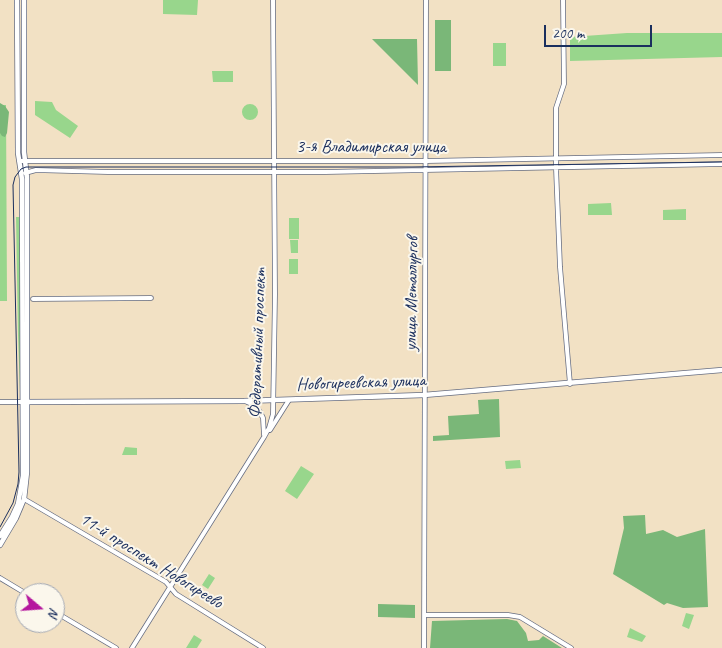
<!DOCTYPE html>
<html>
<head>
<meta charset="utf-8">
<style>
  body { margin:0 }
  #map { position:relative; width:722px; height:648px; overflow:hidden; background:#f2e1c4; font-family:Caveat,sans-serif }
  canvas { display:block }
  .north { position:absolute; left:15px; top:583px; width:50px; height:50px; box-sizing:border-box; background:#fbf7ec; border:1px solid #a1a7b3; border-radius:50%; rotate:108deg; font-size:14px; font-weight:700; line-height:20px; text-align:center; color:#1b2f5e }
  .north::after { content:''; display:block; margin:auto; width:18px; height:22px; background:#b5179e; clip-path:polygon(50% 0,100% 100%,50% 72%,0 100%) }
  .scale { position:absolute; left:544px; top:25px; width:108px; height:22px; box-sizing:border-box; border:2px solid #1b2f5e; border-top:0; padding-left:6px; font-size:15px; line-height:18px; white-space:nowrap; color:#1b2f5e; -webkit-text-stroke:4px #fbf7ec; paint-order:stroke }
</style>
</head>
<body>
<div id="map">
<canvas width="722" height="648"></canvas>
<div class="north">N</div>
<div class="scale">200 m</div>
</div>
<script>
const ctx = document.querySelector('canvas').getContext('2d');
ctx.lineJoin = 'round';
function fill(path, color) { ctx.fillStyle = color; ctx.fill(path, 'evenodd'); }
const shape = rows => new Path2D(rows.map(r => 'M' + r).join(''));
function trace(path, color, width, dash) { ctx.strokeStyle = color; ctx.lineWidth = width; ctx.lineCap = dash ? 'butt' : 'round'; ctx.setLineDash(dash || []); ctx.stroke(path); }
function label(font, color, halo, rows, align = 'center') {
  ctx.font = font + ' Caveat,sans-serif'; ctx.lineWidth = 4; ctx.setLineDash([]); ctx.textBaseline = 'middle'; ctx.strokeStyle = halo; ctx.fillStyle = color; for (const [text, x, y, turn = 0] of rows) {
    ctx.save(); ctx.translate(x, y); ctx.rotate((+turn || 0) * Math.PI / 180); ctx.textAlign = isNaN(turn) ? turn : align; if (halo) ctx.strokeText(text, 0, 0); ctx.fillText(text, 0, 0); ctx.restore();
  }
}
const green = shape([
  [163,0,198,0,197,15,163,14],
  [627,33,722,33,722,57,570,61,570,37],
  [493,43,506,43,506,66,493,66],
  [212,71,233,71,233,82,213,82],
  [35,101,52,102,56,110,78,126,70,138,35,115],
  '242 112a8 8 0 1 1 16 0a8 8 0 1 1-16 0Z',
  [0,105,6,105,7,301,0,301],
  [611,203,612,215,588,215,588,204],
  [686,209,686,220,663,220,663,210],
  [16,217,20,217,20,393,18,335],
  [289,218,299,218,299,239,289,239],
  [290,240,298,240,298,253,291,253],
  [289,259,298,259,298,274,289,274],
  [125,447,137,448,137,455,122,455],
  [520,460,521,468,506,469,505,461],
  [301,466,314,474,297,499,285,491],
  [209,574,215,578,208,589,202,585],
  [686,613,694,615,689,629,682,626],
  [630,628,646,636,642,642,627,637],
  [194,635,202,640,197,648,186,648]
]);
const forest = shape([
  [435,20,451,20,451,71,435,71],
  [372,39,417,39,418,85],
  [0,103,5,106,9,112,7,133,5,137,2,136,0,133],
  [499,399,500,437,433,441,433,436,449,435,448,416,479,414,478,400],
  [645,515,646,534,663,530,677,537,705,529,708,607,683,608,667,603,664,605,613,574,624,528,623,516],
  [378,604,415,605,415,618,378,617],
  [507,619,517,621,526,633,528,641,539,640,543,636,562,648,430,648,432,621]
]);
const minor = shape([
  [563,0,564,84,556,108,556,168,560,267,570,384],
  [20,161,427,161,722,155],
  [25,173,36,170,108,172,325,172,722,164],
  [33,299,151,298],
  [0,402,22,402],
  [247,402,256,406,260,412,263,418,264,435],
  [270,430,289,400],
  [24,499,166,582,176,594,263,648],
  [0,578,25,593],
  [55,612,116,648],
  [425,615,508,615,520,617,571,648],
  [132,648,264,437,269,428,273,414,275,294,273,0],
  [424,648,426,0]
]);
const major = shape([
  [22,402,244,401,424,395,722,370],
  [0,536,12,517,18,504,23,476,22,179,18,153,17,0],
  [0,545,16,518,24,499,27,472,27,178,24,152,24,0]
]);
const tram = shape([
  [0,527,13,503,18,484,19,472,13,185,15,177,21,169,26,167,412,167,722,162]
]);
const streetNames = [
  ["3-я Владимирская улица",371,147],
  ["улица Металлургов",412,294,-89],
  ["Федеративный проспект",258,343,-88],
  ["Новогиреевская улица",361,383,-2],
  ["11-й проспект Новогиреево",151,561,32]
];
fill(green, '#98d68c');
fill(forest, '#7ab778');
trace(minor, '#666d82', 5.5);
trace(major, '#666d82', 6);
trace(minor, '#fff', 4);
trace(major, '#fff', 4.5);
trace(tram, '#1b2f5e', 1);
label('18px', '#1b2f5e', '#fbf7ec', streetNames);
</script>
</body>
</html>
